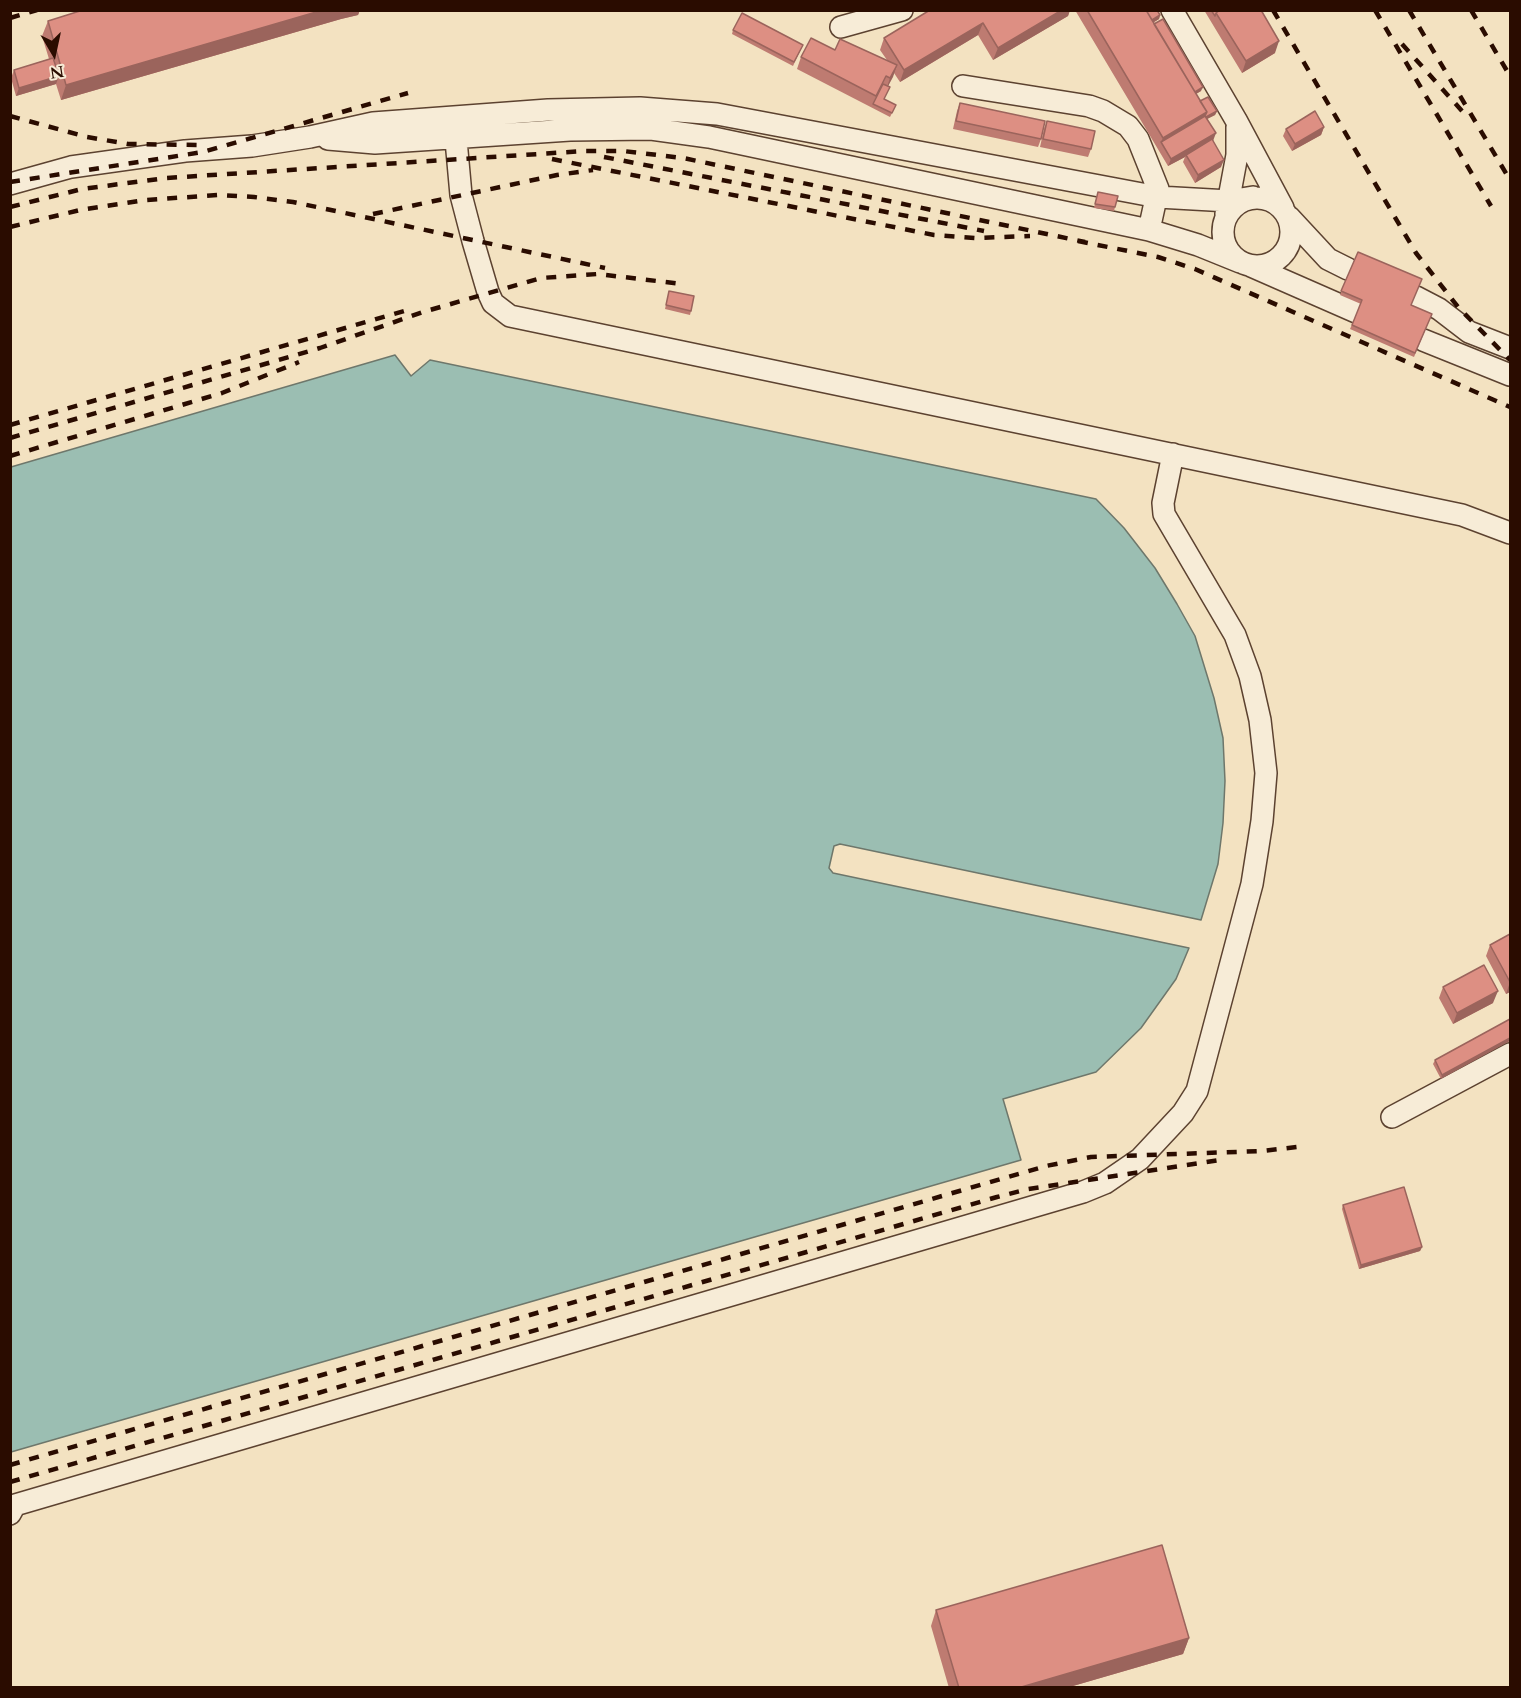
<!DOCTYPE html>
<html>
<head>
<meta charset="utf-8">
<style>
  body { margin:0 }
  #map { position:relative; width:1521px; height:1698px; overflow:hidden; background:#f3e2c1; font-family:Cardo,serif }
  canvas { display:block }
  .frame { position:absolute; inset:0; border:12px solid #2a0c00; pointer-events:none }
  .north { position:absolute; left:24px; top:24px; width:60px; height:60px; -webkit-text-stroke:4px #f7ecd7; paint-order:stroke; rotate:171deg; font-size:16px; font-weight:700; line-height:24px; text-align:center; color:#2a0c00 }
  .north::after { content:''; display:block; margin:auto; width:21px; height:27px; background:#2a0c00; clip-path:polygon(50% 0,100% 100%,50% 72%,0 100%) }
</style>
</head>
<body>
<div id="map">
<canvas width="1521" height="1698"></canvas>
<div class="frame"></div>
<div class="north">N</div>
</div>
<script>
const ctx = document.querySelector('canvas').getContext('2d');
ctx.lineJoin = 'round';
function fill(path, color) { ctx.fillStyle = color; ctx.fill(path, 'evenodd'); }
const shape = rows => new Path2D(rows.map(r => 'M' + r).join(''));
function trace(path, color, width, dash) { ctx.strokeStyle = color; ctx.lineWidth = width; ctx.lineCap = dash ? 'butt' : 'round'; ctx.setLineDash(dash || []); ctx.stroke(path); }
const water = shape([
  [395,355,411,376,430,360,1096,499,1124,528,1155,568,1177,604,1195,636,1214,698,1223,738,1225,781,1223,823,1218,864,1201,920,840,844,834,846,829,868,833,873,1189,948,1176,979,1141,1028,1096,1072,1003,1099,1021,1160,11,1452,11,467,395,355]
]);
const minor = shape([
  [1172,10,1236,120,1283,208],
  [841,27,902,10],
  [963,86,1089,106,1103,111,1128,126,1138,139,1158,189,1149,230],
  [454,118,461,195,473,241,488,292,493,303,510,316,1462,515,1510,533],
  [328,139,375,143,570,130,651,129,709,137,1149,230,1198,245,1240,262],
  [10,184,71,167,185,151,252,146,310,137,373,123,548,110,640,108,717,114,1158,197,1229,201,1253,197],
  '1223 232a34 34 0 1 1 68 0a34 34 0 1 1-68 0Z',
  [1226,214,1237,155,1237,127],
  [1289,217,1328,259,1348,269],
  [1251,266,1356,312],
  [1416,297,1439,309,1469,332,1510,348],
  [1423,340,1510,375],
  [1392,1117,1510,1054],
  [10,1514,15,1505,1083,1192,1105,1183,1140,1159,1183,1113,1197,1091,1252,884,1262,821,1266,773,1260,720,1250,676,1235,635,1164,514,1163,503,1173,454]
]);
const rail = shape([
  [1273,10,1416,253,1458,307,1510,360],
  [1375,10,1491,206],
  [1409,10,1510,180],
  [1471,10,1510,76],
  [10,18,37,10],
  [1402,44,1462,111],
  [10,116,87,137,128,144,203,145],
  [604,157,984,231],
  [552,159,934,235,976,238,1030,236],
  [10,182,203,152,408,93],
  [10,207,82,189,166,178,585,151,623,151,683,158,1085,242],
  [373,214,557,175,593,170],
  [10,227,80,210,146,200,218,195,254,197,293,202,605,268],
  [1078,241,1158,257,1195,269,1510,407],
  [10,425,404,311],
  [10,438,320,348,423,312,541,278,598,274,682,284],
  [10,456,222,393,299,362],
  [10,1465,1046,1166,1091,1157,1262,1151,1306,1146],
  [10,1482,997,1197,1028,1189,1226,1159]
]);
const wall = shape([
  [83,10,360,10,358,15,341,19,61,100,56,84,16,96,11,78,14,70,49,59,42,36,48,21],
  [930,10,1070,10,1068,16,993,60,978,35,900,82,894,73,888,86,884,99,896,105,890,117,797,69,801,57,887,60,880,50,884,38],
  [1075,10,1157,10,1160,15,1159,19,1153,23,1201,91,1196,94,1200,101,1217,111,1215,115,1207,119,1221,167,1195,183,1183,162,1185,157,1168,166],
  [1204,10,1261,10,1275,53,1242,73],
  [733,30,803,45,793,66,732,34],
  [960,103,1041,139,1038,147,953,129,957,111],
  [1047,121,1091,149,1088,157,1040,147,1044,129],
  [1324,127,1321,135,1292,151,1283,136,1286,129],
  [1098,192,1115,207,1114,211,1094,208],
  [1358,252,1411,305,1432,314,1414,357,1350,329,1361,304,1340,295],
  [669,291,691,311,690,315,665,309],
  [1510,934,1510,992,1506,994,1486,956,1490,945],
  [1443,987,1493,1003,1453,1024,1439,998],
  [1510,1019,1441,1079,1433,1064,1435,1060],
  [1343,1205,1422,1247,1420,1251,1359,1269,1342,1209],
  [936,1610,1189,1638,1183,1654,1066,1688,949,1688,931,1626]
]);
const shadedWall = shape([
  [323,10,360,10,358,15,341,19,61,100,66,85],
  [1062,10,1070,10,1068,16,993,60,998,48],
  [1160,15,1159,19,1145,27,1146,23],
  [983,23,978,35,900,82,904,70],
  [1279,41,1275,53,1242,73,1246,61],
  [897,65,893,77,886,90,890,78],
  [59,76,56,84,16,96,19,88],
  [1203,87,1201,91,1187,99,1189,95],
  [1217,111,1215,115,1161,142,1163,138,1207,112],
  [1324,127,1321,135,1292,151,1295,144],
  [1216,133,1213,141,1186,155,1185,157,1168,166,1171,159],
  [1224,160,1221,167,1195,183,1198,175],
  [1510,982,1510,992,1506,994],
  [1498,991,1493,1003,1453,1024,1457,1013],
  [1510,1038,1510,1041,1441,1079,1442,1075],
  [1422,1247,1420,1251,1359,1269,1361,1265],
  [1189,1638,1183,1654,1066,1688,1018,1688]
]);
const building = shape([
  [83,10,323,10,66,85,48,21,83,10],
  [930,10,1062,10,998,48,983,23,904,70,884,38,930,10],
  [1087,10,1146,10,1207,112,1163,138,1087,10],
  [1146,10,1157,10,1160,15,1152,20,1146,10],
  [1211,10,1220,10,1216,13,1215,16,1211,10],
  [1220,10,1261,10,1279,41,1246,61,1216,13,1220,10],
  [742,13,803,45,794,62,733,30,742,13],
  [1163,19,1203,87,1195,92,1154,24,1163,19],
  [811,38,835,50,840,39,897,65,890,78,886,76,876,96,801,57,811,38],
  [53,58,59,76,19,88,14,70,53,58],
  [883,84,890,87,884,99,896,105,892,113,873,104,883,84],
  [1208,97,1217,111,1206,117,1205,116,1207,112,1200,101,1208,97],
  [960,103,1045,121,1041,139,956,121,960,103],
  [1315,111,1324,127,1295,144,1286,129,1315,111],
  [1205,116,1216,133,1171,159,1161,142,1205,116],
  [1047,121,1095,131,1091,149,1043,139,1047,121],
  [1212,139,1224,160,1198,175,1186,155,1212,139],
  [1098,192,1118,196,1115,207,1095,204,1098,192],
  [1358,252,1422,279,1411,305,1432,314,1415,353,1352,325,1362,300,1341,291,1358,252],
  [669,291,694,296,691,311,666,305,669,291],
  [1510,934,1510,982,1490,945,1510,934],
  [1484,965,1498,991,1457,1013,1443,987,1484,965],
  [1510,1019,1510,1038,1442,1075,1435,1060,1510,1019],
  [1404,1187,1422,1247,1361,1265,1343,1205,1404,1187],
  [1162,1545,1189,1638,1018,1688,959,1688,936,1610,1162,1545]
]);
fill(water, '#9bbeb2');
trace(water, '#6e776b', 1.5);
trace(minor, '#5c4230', 24);
trace(minor, '#f7ecd7', 21);
trace(rail, '#2a0c00', 4.5, [10, 10]);
fill(wall, '#be7b71');
fill(shadedWall, '#9b645c');
fill(building, '#dd8f83');
trace(building, '#9b645c', 1.5);
</script>
</body>
</html>
